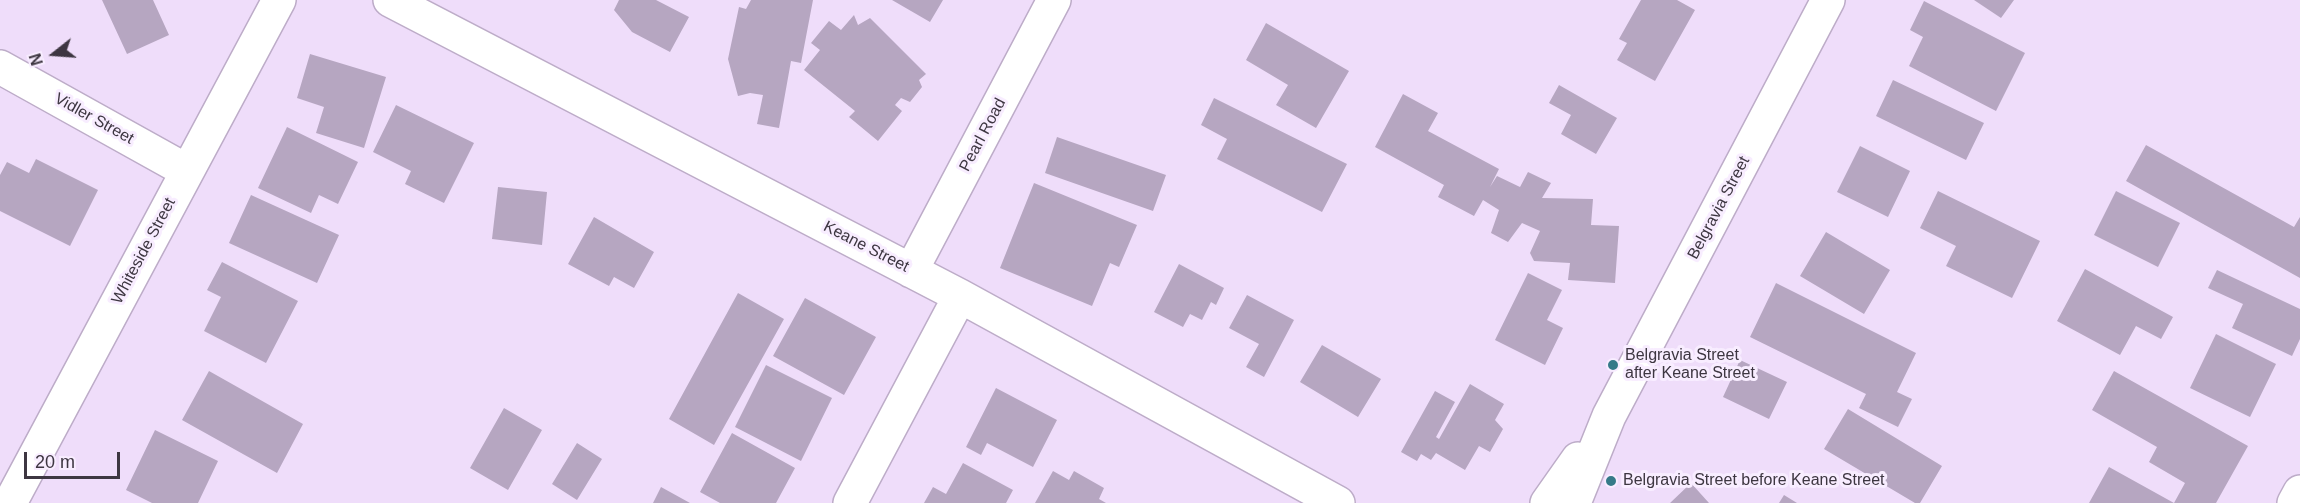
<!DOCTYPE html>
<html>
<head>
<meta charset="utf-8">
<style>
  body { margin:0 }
  #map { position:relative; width:2300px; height:503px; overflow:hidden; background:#efddfa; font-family:Arial,sans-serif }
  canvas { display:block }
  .north { position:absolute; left:24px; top:24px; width:60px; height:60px; -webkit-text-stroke:4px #f8edff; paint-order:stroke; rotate:253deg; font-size:16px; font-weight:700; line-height:24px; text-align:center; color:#3d3641 }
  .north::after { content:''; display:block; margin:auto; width:21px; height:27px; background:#3d3641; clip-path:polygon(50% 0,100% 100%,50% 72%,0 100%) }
  .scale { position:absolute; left:24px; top:452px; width:96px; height:27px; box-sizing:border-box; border:3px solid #3d3641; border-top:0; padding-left:8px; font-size:18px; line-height:21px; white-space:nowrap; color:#3d3641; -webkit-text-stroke:4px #f8edff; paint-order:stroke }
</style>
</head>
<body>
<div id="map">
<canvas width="2300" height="503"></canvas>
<div class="north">N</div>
<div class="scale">20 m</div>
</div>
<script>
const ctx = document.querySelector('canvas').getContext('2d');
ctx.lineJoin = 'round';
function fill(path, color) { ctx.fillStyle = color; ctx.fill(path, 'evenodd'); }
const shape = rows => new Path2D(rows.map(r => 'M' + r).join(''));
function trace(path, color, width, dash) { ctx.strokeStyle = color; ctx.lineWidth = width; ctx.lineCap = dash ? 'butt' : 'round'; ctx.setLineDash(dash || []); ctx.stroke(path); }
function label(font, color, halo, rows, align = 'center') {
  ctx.font = font + ' Arial,sans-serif'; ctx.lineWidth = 6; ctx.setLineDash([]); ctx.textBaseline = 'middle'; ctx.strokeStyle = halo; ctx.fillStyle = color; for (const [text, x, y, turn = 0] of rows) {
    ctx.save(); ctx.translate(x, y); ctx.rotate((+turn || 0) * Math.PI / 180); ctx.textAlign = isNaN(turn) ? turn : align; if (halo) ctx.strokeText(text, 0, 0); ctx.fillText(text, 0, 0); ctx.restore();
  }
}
const building = shape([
  [102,0,153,0,169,35,127,54],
  [619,0,656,0,689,17,670,52,632,32,614,10],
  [751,0,813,0,801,63,791,61,779,128,757,124,763,95,750,93,738,96,728,59,739,7,746,9],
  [892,0,943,0,930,22],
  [1641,0,1677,0,1695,10,1655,81,1617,60,1627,43,1619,39],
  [1974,0,2014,0,2001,18],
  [1924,1,2025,53,1996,111,1909,66,1923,37,1910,30],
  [854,15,858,25,870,18,926,74,919,80,922,87,910,102,901,98,895,105,902,111,878,141,849,117,855,111,804,70,820,50,811,43,829,21,841,30],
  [1266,23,1349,71,1316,128,1276,105,1288,85,1246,60],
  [310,54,386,77,364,148,316,133,324,107,297,98],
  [1893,80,1984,123,1966,160,1876,116],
  [1559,85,1617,118,1596,154,1561,134,1571,115,1549,103],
  [1403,94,1438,113,1428,131,1499,169,1490,187,1497,176,1520,187,1528,172,1551,183,1542,198,1593,199,1591,225,1619,226,1615,283,1568,280,1570,263,1534,261,1530,253,1540,231,1522,223,1508,242,1491,233,1499,210,1483,200,1474,216,1438,197,1444,185,1375,147],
  [1214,98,1347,164,1322,212,1217,159,1227,139,1201,125],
  [396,105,474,143,444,203,405,184,411,171,373,152],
  [287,127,358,162,338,204,319,195,311,213,258,188],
  [1057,137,1166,175,1153,211,1045,173],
  [2146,145,2294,227,2300,217,2300,278,2126,181],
  [1860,146,1910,171,1888,217,1837,192],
  [36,159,98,190,70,246,0,211,0,175,7,162,29,173],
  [1034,183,1137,225,1119,267,1110,263,1092,306,1000,268],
  [498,187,547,192,542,245,492,239],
  [1938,191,2040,241,2012,298,1946,266,1956,246,1920,228],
  [2116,191,2180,223,2158,267,2094,235],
  [251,195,339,235,317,283,229,243],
  [594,217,654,252,634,288,614,277,609,286,568,264],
  [1826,232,1890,270,1864,314,1800,276],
  [222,262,298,301,266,363,204,331,221,297,207,290],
  [1179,264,1224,288,1216,305,1211,302,1202,320,1190,314,1183,327,1154,312],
  [2085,269,2173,317,2161,339,2136,326,2120,355,2057,321],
  [2217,270,2300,309,2300,339,2292,356,2232,328,2243,304,2208,288],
  [1528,273,1562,290,1547,320,1563,328,1545,365,1495,340],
  [1776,283,1916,353,1897,392,1912,399,1898,427,1859,408,1866,394,1750,337],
  [738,293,784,319,714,445,669,419],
  [1247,295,1294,320,1264,377,1246,367,1259,344,1229,328],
  [805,298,876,337,844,395,773,356],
  [2216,334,2276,364,2250,417,2190,388],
  [1322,345,1381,379,1358,417,1300,382],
  [1740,360,1787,382,1769,419,1723,397],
  [766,365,832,398,801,461,735,427],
  [209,371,303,424,277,473,182,420],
  [2114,371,2248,446,2216,503,2089,503,2109,467,2174,503,2185,483,2149,462,2157,447,2092,410],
  [1470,384,1504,404,1495,420,1503,429,1490,452,1479,446,1465,470,1436,453,1431,460,1421,454,1417,461,1401,452,1435,391,1455,402,1436,437,1439,439],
  [996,388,1057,420,1033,467,987,443,981,455,966,447],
  [504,408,542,430,508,490,470,468],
  [1848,409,1942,466,1920,503,1915,503,1824,449],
  [155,430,218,461,198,503,152,503,126,490],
  [732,433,795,468,776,503,720,503,700,492],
  [577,443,602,459,577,500,552,484],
  [963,463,1013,490,1006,503,924,503,933,487,946,494],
  [1053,471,1069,480,1074,471,1104,488,1099,499,1106,503,1035,503],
  [1691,483,1709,503,1670,503],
  [661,487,690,503,653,503],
  [1784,495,1797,503,1779,503]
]);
const minor = shape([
  [390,0,960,296,1338,503],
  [0,67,187,171],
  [911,271,1054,0],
  [10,503,279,0],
  [850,503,960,296],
  [1547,503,1578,459],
  [1574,503,1609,416,1828,0],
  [2294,503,2300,492]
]);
const markers = [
  [1613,365,6,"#357a88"],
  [1611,481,6,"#357a88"]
];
const streetNames = [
  ["Vidler Street",94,119,29],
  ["Pearl Road",983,135,-62],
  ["Belgravia Street",1719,208,-62],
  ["Keane Street",866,247,27],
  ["Whiteside Street",144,251,-62]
];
const poiNames = [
  ["Belgravia Street",1625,356],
  ["after Keane Street",1625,374],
  ["Belgravia Street before Keane Street",1623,481]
];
fill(building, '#b6a6c1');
trace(minor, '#bdacc8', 36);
trace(minor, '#fff', 33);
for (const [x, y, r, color] of markers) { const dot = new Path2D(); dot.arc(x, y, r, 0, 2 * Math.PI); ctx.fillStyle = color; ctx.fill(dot); trace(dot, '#f8edff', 2); }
label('16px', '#3d3641', '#f8edff', streetNames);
label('16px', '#3d3641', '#f8edff', poiNames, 'left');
</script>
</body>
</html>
